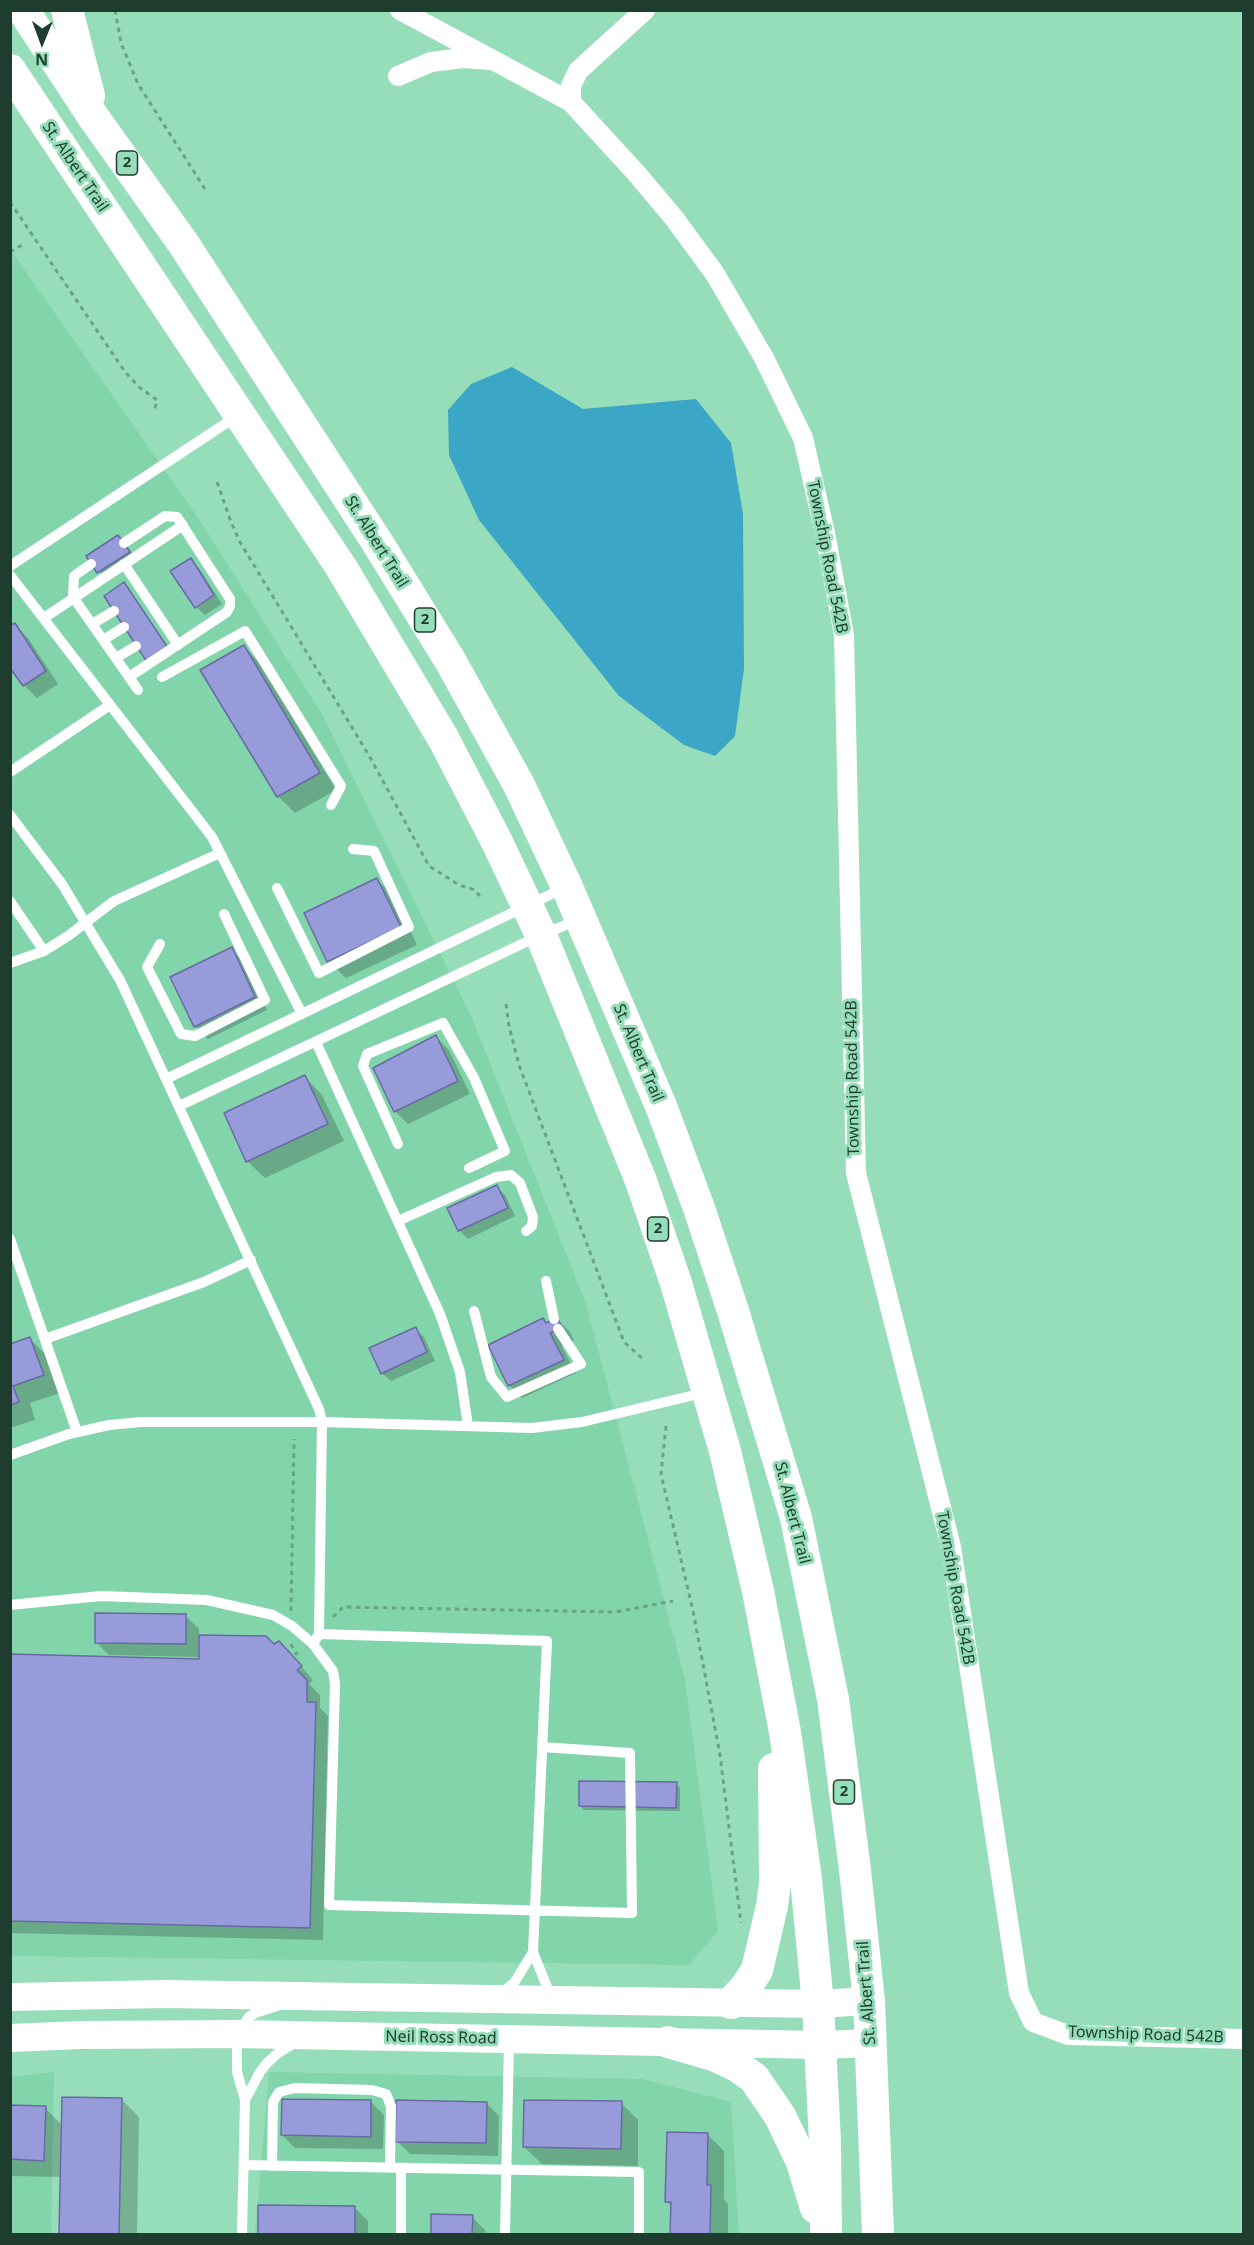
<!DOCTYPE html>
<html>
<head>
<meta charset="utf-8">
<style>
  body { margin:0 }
  #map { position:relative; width:1254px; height:2245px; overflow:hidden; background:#95deb9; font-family:"Noto Sans",sans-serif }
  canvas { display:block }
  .frame { position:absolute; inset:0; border:12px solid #1f3d2f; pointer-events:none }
  .north { position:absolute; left:12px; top:12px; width:60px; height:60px; -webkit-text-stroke:4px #95deb9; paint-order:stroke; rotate:181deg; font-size:16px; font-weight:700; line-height:24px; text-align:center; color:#1f3d2f }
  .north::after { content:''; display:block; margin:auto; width:21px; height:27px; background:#1f3d2f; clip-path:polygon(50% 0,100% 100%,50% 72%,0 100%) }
</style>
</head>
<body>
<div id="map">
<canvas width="1254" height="2245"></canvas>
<div class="frame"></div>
<div class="north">N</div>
</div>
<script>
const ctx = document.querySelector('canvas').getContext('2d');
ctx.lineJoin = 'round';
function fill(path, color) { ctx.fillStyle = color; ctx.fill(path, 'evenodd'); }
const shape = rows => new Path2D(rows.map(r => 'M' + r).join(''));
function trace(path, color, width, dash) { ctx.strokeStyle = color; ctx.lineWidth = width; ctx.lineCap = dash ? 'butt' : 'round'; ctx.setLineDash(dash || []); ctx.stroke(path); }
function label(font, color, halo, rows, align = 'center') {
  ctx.font = font + ' "Noto Sans",sans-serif'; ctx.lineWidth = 6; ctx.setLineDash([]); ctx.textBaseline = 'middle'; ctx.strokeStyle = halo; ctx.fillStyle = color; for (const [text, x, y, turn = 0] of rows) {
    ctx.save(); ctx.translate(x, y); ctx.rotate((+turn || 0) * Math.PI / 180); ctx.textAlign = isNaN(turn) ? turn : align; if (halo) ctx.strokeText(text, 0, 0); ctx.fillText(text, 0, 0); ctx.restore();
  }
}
const built = shape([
  [10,249,199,519,323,716,472,1018,586,1304,685,1680,718,1931,689,1965,11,1956],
  [54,2072,51,2234,11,2234,11,2077],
  [269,2072,643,2079,731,2102,739,2234,255,2234]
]);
const water = shape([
  [512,367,583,409,696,399,731,443,743,514,744,669,735,736,715,756,684,745,619,696,479,520,449,455,448,410,471,384]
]);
const shadow = shape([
  [127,545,137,561,107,580,88,557],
  [190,560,199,568,222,604,205,615,196,607],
  [15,625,28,638,58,684,37,698,24,685],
  [243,646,261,664,336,790,295,813,278,796],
  [377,880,395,897,417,945,346,978,328,961],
  [231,949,244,962,267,1010,208,1039,195,1026],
  [436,1037,449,1050,470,1094,408,1124,395,1111],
  [305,1077,322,1095,344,1141,265,1178,247,1161],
  [496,1187,505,1195,515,1216,468,1239,459,1230],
  [543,1319,547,1324,557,1319,570,1332,574,1340,562,1347,576,1373,522,1398,509,1385],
  [415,1329,424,1337,435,1361,391,1381,382,1373],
  [30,1339,47,1356,60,1393,30,1403,35,1420,10,1428,10,1346],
  [186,1616,199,1629,199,1636,265,1638,274,1646,292,1656,313,1680,309,1684,320,1695,320,1708,328,1716,323,1940,10,1933,10,1656,200,1661,200,1657,109,1655,96,1642],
  [676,1784,680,1788,680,1811,584,1810,580,1806],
  [122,2100,139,2117,137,2234,61,2234,62,2177,10,2176,10,2106,45,2108,63,2126],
  [371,2102,384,2115,383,2149,295,2148,282,2135],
  [486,2103,499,2116,498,2156,410,2154,397,2141],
  [621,2103,638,2120,638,2166,542,2164,524,2147],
  [707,2134,724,2151,724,2199,728,2204,728,2234,672,2234,672,2207,667,2202],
  [260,2206,355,2208,368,2221,368,2234,259,2234],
  [433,2216,472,2217,485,2230,485,2234,432,2234]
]);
const building = shape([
  [118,535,130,552,97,573,86,556,118,535],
  [191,558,214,595,195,608,170,571,191,558],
  [124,582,168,648,147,662,104,596,124,582],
  [15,623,46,671,23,686,10,668,10,626,15,623],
  [244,645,320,773,277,797,200,670,244,645],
  [377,878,401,927,327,962,304,913,377,878],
  [232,947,255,997,194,1027,170,977,232,947],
  [436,1035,458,1081,394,1112,373,1068,436,1035],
  [305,1075,328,1124,246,1162,224,1113,305,1075],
  [497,1185,508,1208,458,1231,447,1208,497,1185],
  [557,1317,562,1327,550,1333,564,1360,508,1386,488,1345,543,1318,546,1323,557,1317],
  [416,1327,427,1352,381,1374,369,1348,416,1327],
  [30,1337,44,1375,13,1386,19,1402,10,1405,10,1344,30,1337],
  [95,1613,186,1614,186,1644,95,1643,95,1613],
  [199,1635,266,1636,274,1644,279,1641,302,1666,297,1670,307,1680,307,1702,316,1702,310,1928,10,1921,10,1654,199,1659,199,1635],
  [579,1781,677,1782,676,1808,579,1806,579,1781],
  [62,2097,122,2098,119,2234,59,2234,62,2097],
  [282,2099,371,2100,371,2137,281,2135,282,2099],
  [396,2100,487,2102,486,2143,395,2142,396,2100],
  [524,2100,622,2101,621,2149,523,2147,524,2100],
  [10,2105,46,2106,44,2161,10,2159,10,2105],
  [667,2132,708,2133,707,2185,711,2185,710,2234,670,2234,671,2202,665,2202,667,2132],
  [258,2205,355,2206,355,2234,258,2234,258,2205],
  [431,2214,473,2215,472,2234,431,2234,431,2214]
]);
const path = shape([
  [115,10,121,43,138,84,205,189],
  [10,202,125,372,139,387,157,400,154,412],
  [10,252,22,245],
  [217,482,231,522,240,542,371,759,429,866,459,885,475,890,482,899],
  [506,1004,509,1026,519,1065,624,1342,642,1358],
  [666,1426,661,1474,693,1611,720,1755,741,1923],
  [291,1611,294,1439],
  [333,1617,343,1607,616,1612,673,1601],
  [291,1644,296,1654,300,1649]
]);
const lane = shape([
  [124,543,165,516,177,517,230,599,230,606,227,612,129,677,138,690],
  [91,564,74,576,73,597,129,677],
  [124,564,178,645],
  [10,566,237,416],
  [10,575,212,837,302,1014],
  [44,618,183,525],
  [92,624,114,611],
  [103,640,124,627],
  [116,658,136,646],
  [162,677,245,631,341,786,331,805],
  [10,772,110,705],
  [10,815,62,884,120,980,319,1409,322,1422,319,1634,313,1644],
  [277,888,319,973,409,927,374,851,353,849],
  [10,901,44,951],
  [160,944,147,967,181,1034,195,1036,265,1000,224,914],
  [10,963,44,951,68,936,114,901,220,853],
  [316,1042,440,1314,460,1372,468,1426],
  [166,1079,564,888],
  [179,1106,541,935,578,920],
  [398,1144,363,1066,367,1054,443,1023,474,1078,505,1151,469,1168],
  [398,1221,496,1177,511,1175,520,1183,533,1217,532,1226,526,1231],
  [10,1239,77,1432],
  [546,1281,554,1319],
  [474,1311,491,1377,507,1397,581,1364,558,1329],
  [45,1339,204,1282,251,1260],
  [10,1455,69,1434,109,1425,141,1422,322,1422,532,1428,582,1422,707,1392],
  [10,1605,101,1596,207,1600,273,1615,292,1626,313,1644,333,1671,335,1684,329,1905,632,1913,630,1753,542,1747],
  [319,1634,547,1641,533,1952,551,1997],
  [500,1994,514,1983,533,1952],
  [245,2100,260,2072,267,2063,278,2053,295,2043],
  [244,2165,639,2172,639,2234],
  [272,2166,273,2102,279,2092,295,2088,372,2090,386,2094,391,2106,390,2168],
  [401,2168,401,2234],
  [242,2234,245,2100,237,2072,237,2034,249,2017,255,2013,277,2006],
  [505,2234,509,2040]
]);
const street = shape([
  [400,10,571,102],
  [645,10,578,71,571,86,571,102,637,174,674,218,715,274,764,358,803,438,825,533,844,635,856,1173,951,1547,1019,1993,1033,2022,1068,2035,1244,2039],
  [398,76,431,62,463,58,490,60]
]);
const secondary = shape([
  [10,1997,165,1994,818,2004,869,2001],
  [10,2038,80,2035,237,2034,821,2045,871,2043]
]);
const primary = shape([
  [23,10,94,118,183,243,377,542,451,662,519,785,567,887,661,1106,699,1208,733,1311,796,1518,833,1699,855,1870,869,2001,878,2234],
  [67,10,89,96],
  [10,70,341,567,443,738,497,842,541,935,641,1181,676,1283,725,1451,758,1591,785,1732,806,1879,818,2004,825,2142,826,2234],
  [731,2003,746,1987,757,1970,772,1906,775,1883,774,1769],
  [668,2042,716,2056,737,2066,754,2078,780,2116,802,2162,816,2208]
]);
const shields = [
  [127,163,21],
  [425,620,21],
  [658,1229,21],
  [844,1792,21]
];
const shieldNames = [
  ["2",127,163],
  ["2",425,620],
  ["2",658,1229],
  ["2",844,1792]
];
const streetNames = [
  ["St. Albert Trail",75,167,56],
  ["St. Albert Trail",376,542,58],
  ["Township Road 542B",827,557,79],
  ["St. Albert Trail",638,1053,67],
  ["Township Road 542B",853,1078,-91],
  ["St. Albert Trail",792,1513,76],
  ["Township Road 542B",955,1588,80],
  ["St. Albert Trail",867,1993,-94],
  ["Township Road 542B",1146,2035,2],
  ["Neil Ross Road",441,2038,1]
];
fill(built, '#82d4ab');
fill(water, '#3ba6c6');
fill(shadow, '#0003');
fill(building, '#989bd9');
trace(building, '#686aa4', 1.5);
trace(path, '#69a286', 3, [4.5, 4.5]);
trace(lane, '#fff', 10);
trace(street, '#fff', 20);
trace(secondary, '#fff', 28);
trace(primary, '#fff', 32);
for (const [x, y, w] of shields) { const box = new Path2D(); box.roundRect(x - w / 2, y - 12, w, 24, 4.5); ctx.fillStyle = '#95deb9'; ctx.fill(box); trace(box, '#1f3d2f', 1.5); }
label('bold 15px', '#1f3d2f', null, shieldNames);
label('16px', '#1f3d2f', '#95deb9', streetNames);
</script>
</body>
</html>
